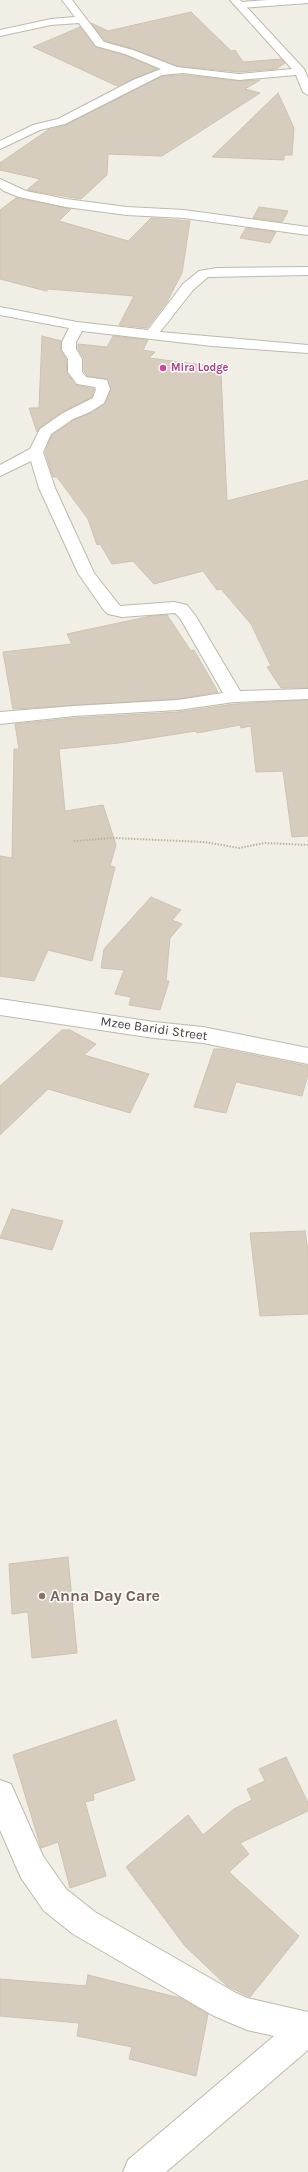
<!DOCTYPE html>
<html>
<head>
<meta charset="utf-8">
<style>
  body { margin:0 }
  canvas { display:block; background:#f1eee5 }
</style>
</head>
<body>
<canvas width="308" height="2172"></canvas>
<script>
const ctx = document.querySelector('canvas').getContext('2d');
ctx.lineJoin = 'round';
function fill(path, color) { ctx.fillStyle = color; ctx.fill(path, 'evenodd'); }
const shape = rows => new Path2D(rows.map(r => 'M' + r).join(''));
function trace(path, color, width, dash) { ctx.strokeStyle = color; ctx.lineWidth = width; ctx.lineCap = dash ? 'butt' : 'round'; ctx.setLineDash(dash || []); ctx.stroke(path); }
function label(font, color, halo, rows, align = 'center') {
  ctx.font = font + ' Karla,sans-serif'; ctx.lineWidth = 3; ctx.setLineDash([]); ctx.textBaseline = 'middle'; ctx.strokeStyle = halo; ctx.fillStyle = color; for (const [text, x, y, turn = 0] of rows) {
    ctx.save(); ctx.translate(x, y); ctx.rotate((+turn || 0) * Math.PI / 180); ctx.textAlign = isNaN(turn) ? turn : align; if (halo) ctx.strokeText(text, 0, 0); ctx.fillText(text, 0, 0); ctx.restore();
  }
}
const building = shape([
  [191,12,231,51,235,50,243,62,281,59,285,63,276,69,239,72,177,66,133,49,105,41,91,23,108,31,191,12],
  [80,27,96,47,125,55,157,69,117,86,33,47,80,27],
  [183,75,239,81,260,80,245,89,260,93,162,156,108,154,107,175,81,199,27,190,40,179,0,170,0,163,48,130,66,125,162,76,183,75],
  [278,93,294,128,292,155,284,155,284,160,212,157,278,93],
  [16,198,71,209,59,221,128,241,151,218,190,221,182,273,167,302,147,328,119,325,134,296,49,289,46,291,0,279,0,210,16,198],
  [259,207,288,211,282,222,253,218,259,207],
  [246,228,276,232,270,243,240,238,246,228],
  [42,336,61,341,61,351,66,359,67,373,76,385,94,389,92,397,62,412,39,428,37,432,29,408,39,408,42,336],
  [113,336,148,340,143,350,155,352,149,358,203,365,200,371,221,374,227,501,308,480,308,688,281,688,267,667,271,666,251,624,221,589,217,590,203,571,154,584,133,561,112,564,100,544,97,545,88,519,57,477,53,477,45,452,52,435,74,420,91,413,105,404,111,390,107,379,87,376,84,371,84,359,78,349,78,344,107,347,113,336],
  [167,615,191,651,194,650,218,692,178,699,13,709,3,652,72,644,67,634,151,616,167,615],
  [308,700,308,836,292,837,283,771,256,772,251,726,241,728,240,725,197,733,196,731,119,743,59,749,65,811,103,805,116,845,110,866,115,867,92,961,48,950,34,981,0,976,0,856,12,858,14,749,19,749,15,724,74,718,178,712,234,704,308,700],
  [151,897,181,910,172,920,182,924,170,938,166,981,169,981,160,1010,129,1005,131,997,115,994,124,970,101,968,104,949,151,897],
  [62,1030,70,1030,96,1044,84,1055,149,1074,130,1113,48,1089,0,1135,0,1086,62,1030],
  [214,1049,223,1049,308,1066,308,1074,302,1096,236,1082,226,1113,194,1107,214,1049],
  [12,1209,63,1221,52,1250,0,1238,12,1209],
  [305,1231,308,1251,308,1314,260,1316,250,1233,305,1231],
  [68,1557,77,1653,32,1658,28,1612,12,1614,9,1564,68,1557],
  [116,1720,135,1780,93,1794,94,1800,85,1802,106,1876,70,1888,58,1842,41,1848,13,1755,116,1720],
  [286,1757,308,1803,308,1811,240,1843,249,1854,229,1872,299,1936,250,1997,227,1986,185,1946,126,1867,188,1815,203,1835,234,1809,252,1800,247,1789,265,1781,259,1769,286,1757],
  [88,1975,180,1998,208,2014,196,2076,129,2059,132,2047,77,2036,79,2023,0,2016,0,1979,86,1986,88,1975]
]);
const path = shape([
  [74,841,114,838,204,842,239,848,265,843,308,845]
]);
const minor = shape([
  [62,0,72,0,104,42,133,50,177,67,239,74,292,69,230,0,240,0,304,69,308,78,308,95,303,92,296,75,239,80,183,73,162,75,65,124,40,130,0,149,0,141,33,125,58,119,133,80,161,69,125,54,96,46,79,23,51,25,0,36,0,30,51,19,75,17,62,0],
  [0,179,26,191,66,199,127,207,184,210,308,227,308,235,184,218,127,215,66,207,19,197,4,191,0,188,0,179],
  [308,267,308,275,208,277,193,290,160,332,308,345,308,353,212,346,82,331,76,342,76,349,82,359,82,372,86,377,107,380,110,389,104,403,90,412,73,419,51,434,43,452,55,488,94,573,120,606,174,602,187,605,195,615,240,691,308,689,308,699,234,702,178,710,74,716,0,724,0,712,74,706,178,700,223,693,180,618,175,613,122,617,108,614,103,609,78,573,39,488,31,461,0,476,0,465,30,449,40,429,63,413,93,398,96,389,95,387,77,384,68,372,68,359,62,350,62,342,69,328,0,315,0,307,77,322,148,330,183,284,199,271,217,268,308,267],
  [0,999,154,1022,203,1027,308,1048,308,1064,203,1043,154,1038,0,1015,0,999],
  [0,1780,11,1784,43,1856,66,1889,95,1912,236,1993,247,1998,308,2012,308,2050,166,2172,123,2172,128,2160,274,2036,247,2030,214,2016,73,1934,44,1911,21,1878,0,1830,0,1780]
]);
const tertiary = shape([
  [268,0,308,0,308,3,241,8,236,5,241,2,268,0]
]);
const markers = [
  [163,368,4,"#d1479c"],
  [42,1596,4,"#8d6e63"]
];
const farHotelnames = [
  ["Mira Lodge",171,368]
];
const streetNames = [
  ["Mzee Baridi Street",154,1029,8]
];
const nearEducationnames = [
  ["Anna Day Care",50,1596]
];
fill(building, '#d6cdbe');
trace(building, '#cdc3ae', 1);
trace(minor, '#bfb9ab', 2);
trace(tertiary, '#bfb9ab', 2);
trace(path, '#beb39a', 2, [1.5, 1.5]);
fill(minor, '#fff');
fill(tertiary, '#fff');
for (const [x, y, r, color] of markers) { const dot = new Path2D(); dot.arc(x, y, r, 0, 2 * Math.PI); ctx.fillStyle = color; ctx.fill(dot); trace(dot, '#fff', 1.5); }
label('bold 11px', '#b23c85', '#fff', farHotelnames, 'left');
label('13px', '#433e35', '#fff', streetNames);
label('bold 16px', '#785e54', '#fff', nearEducationnames, 'left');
</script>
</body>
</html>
